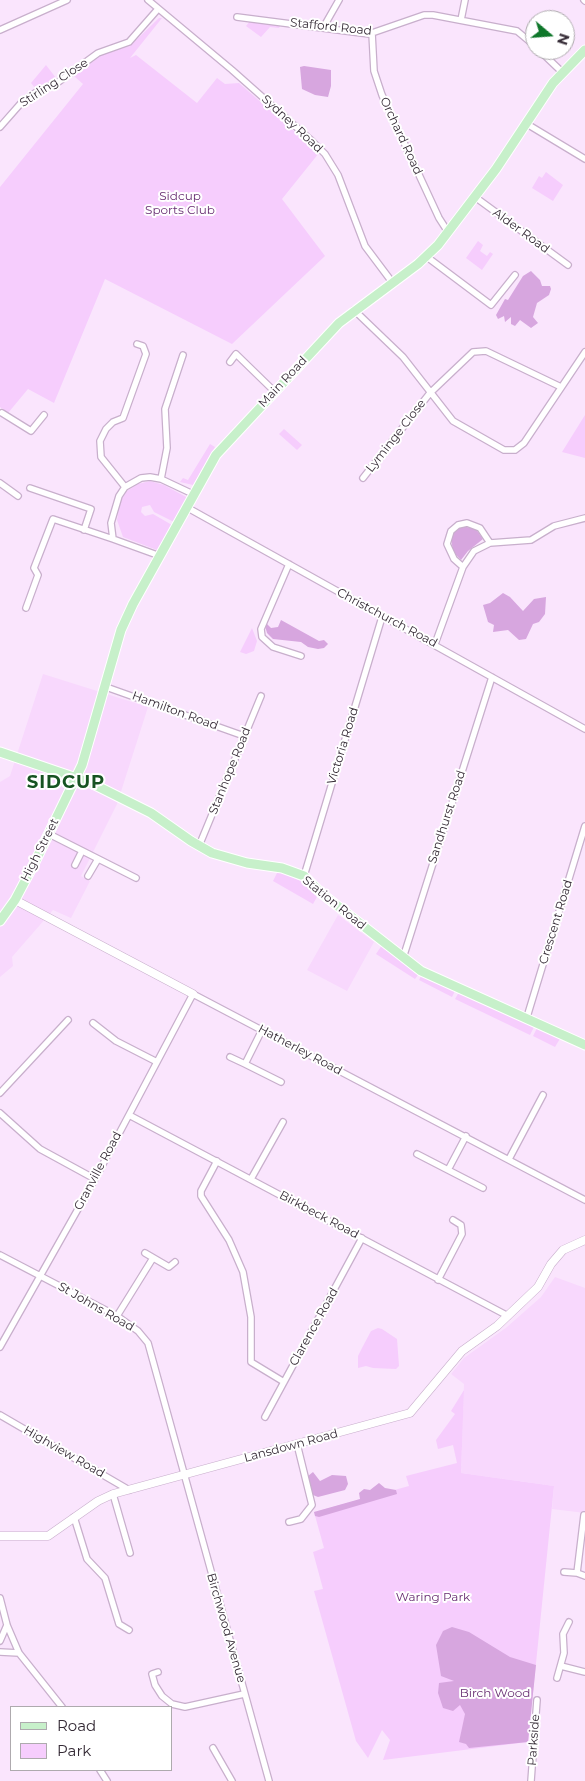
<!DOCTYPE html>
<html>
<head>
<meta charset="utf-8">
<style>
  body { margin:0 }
  #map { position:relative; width:585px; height:1781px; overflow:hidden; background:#fae5fd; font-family:Montserrat,sans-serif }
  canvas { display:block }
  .legend { position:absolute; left:10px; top:1706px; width:162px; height:65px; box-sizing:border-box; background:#fff; border:1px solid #aeaaae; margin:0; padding:6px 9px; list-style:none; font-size:15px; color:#342a35 }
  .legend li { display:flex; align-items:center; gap:10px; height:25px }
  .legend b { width:25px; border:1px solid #aeaaae }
  .north { position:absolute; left:525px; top:10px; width:50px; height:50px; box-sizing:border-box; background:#fff; border:1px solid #aeaaae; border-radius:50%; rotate:108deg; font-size:14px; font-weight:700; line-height:20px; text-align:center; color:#342a35 }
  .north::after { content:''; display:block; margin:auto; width:18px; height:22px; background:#0e772a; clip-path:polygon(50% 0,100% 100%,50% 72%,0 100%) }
</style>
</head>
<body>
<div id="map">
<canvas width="585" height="1781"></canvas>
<ul class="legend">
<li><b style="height:6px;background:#c7f0ca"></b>Road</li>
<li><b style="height:14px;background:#f6cdfd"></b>Park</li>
</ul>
<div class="north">N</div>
</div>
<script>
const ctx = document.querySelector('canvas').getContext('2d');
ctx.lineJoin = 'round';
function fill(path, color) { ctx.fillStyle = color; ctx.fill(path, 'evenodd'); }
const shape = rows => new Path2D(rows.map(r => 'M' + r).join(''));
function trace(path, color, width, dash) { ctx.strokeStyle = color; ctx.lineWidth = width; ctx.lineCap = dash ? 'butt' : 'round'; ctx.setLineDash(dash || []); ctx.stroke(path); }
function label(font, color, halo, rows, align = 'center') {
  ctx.font = font + ' Montserrat,sans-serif'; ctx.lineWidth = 4; ctx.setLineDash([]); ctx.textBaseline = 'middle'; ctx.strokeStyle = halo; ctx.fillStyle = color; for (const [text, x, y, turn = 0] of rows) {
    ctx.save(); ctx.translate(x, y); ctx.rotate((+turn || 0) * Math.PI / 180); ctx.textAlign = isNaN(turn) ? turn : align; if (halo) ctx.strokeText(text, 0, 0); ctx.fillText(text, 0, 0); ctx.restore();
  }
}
const built = shape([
  [43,674,148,707,117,804,81,876,90,881,71,918,53,910,12,957,13,966,0,977,0,782,10,776],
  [338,915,374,942,347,991,307,970],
  [555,1277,585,1288,585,1513,552,1509,554,1486,461,1473,464,1384,451,1374,464,1358,507,1327,541,1297]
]);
const green = shape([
  [159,18,162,18,130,58,136,55,197,103,217,78,225,84,239,83,319,153,282,199,325,256,232,344,105,279,54,403,28,389,8,413,0,407,0,187,83,84,74,76,103,54,130,46],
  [250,21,280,26,279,28,270,27,261,37,246,26],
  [46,65,56,78,35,88,31,83],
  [546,172,563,185,553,201,532,188,539,176,542,178],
  [478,241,483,245,480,251,487,256,490,252,493,254,482,270,466,258],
  [585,415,585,458,562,452],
  [284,429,302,445,297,450,279,434],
  [210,444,215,447,193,485,180,482,183,478,188,480],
  [150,481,164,485,188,498,174,522,154,512,150,505,142,507,141,512,145,516,153,514,172,525,157,550,123,537,117,520,120,502,127,491,138,484],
  [252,628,257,641,254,651,246,654,240,652],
  [278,871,305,883,318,895,313,904,273,881],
  [382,945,418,975,415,979,376,954],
  [421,976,441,985,455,991,452,997,419,980],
  [459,992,535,1025,530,1035,455,999],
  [538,1026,561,1037,555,1047,533,1036],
  [378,1328,382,1329,397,1339,399,1366,396,1369,373,1368,366,1366,358,1368,358,1356,362,1348,371,1331],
  [464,1390,461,1473,554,1486,528,1742,383,1760,390,1740,382,1730,368,1758,356,1741,314,1591,323,1589,313,1552,324,1548,314,1512,409,1486,406,1476,457,1463,453,1445,438,1449,436,1440,455,1414,451,1411]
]);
const forest = shape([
  [304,66,331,70,331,86,328,97,315,95,302,89,300,67],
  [531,271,540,280,542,286,550,286,551,289,549,295,537,303,533,317,538,323,531,328,520,320,515,326,511,324,511,317,505,322,504,316,498,319,496,315,505,299,508,300,523,276],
  [462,526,476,529,483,539,468,551,461,560,453,552,451,537,457,529],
  [503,593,510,597,523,611,534,599,546,597,545,614,539,622,533,624,526,639,519,640,508,630,493,632,494,625,488,622,483,605,490,603],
  [281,620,319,641,324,640,328,644,324,648,318,649,308,647,301,642,273,639,267,633,265,626,267,624,271,628,278,627],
  [313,1472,320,1481,332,1475,346,1476,348,1484,345,1490,318,1497,313,1495,308,1476],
  [379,1483,385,1488,396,1490,397,1494,319,1517,315,1516,314,1512,360,1499,359,1493,364,1489,370,1490],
  [452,1627,469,1632,510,1657,536,1665,528,1742,469,1748,466,1744,459,1742,465,1714,460,1705,453,1711,443,1708,438,1693,439,1683,454,1681,441,1676,436,1645,443,1631]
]);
const minor = shape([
  [148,0,232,70,312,141,325,154,338,175,365,246,392,282],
  [584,0,585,1],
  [237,17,369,34,424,15,433,15,517,31,535,46],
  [461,20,465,0],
  [323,28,339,0],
  [0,30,67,0],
  [372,33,374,71,382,95,439,218,448,232],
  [539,50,562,72],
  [527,124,585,159],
  [0,127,22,102,35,93,57,83,98,53,129,42,158,9],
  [475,197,568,265],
  [427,257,491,305,515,275],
  [354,310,403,357,453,421,504,450,515,450,524,443,585,352],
  [230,362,236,354,274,391],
  [2,413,31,431,44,415],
  [363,478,430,393,473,352,486,351,561,387],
  [161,479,167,448,165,409,183,355],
  [0,483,18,496],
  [125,487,101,457,100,441,106,429,113,422,123,418,146,354,143,346,137,344],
  [30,488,91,509,84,530],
  [188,508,585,729],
  [160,556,113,539,111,523,119,496,125,487,141,478,150,477,161,479,195,495],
  [289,564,261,629,262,637,273,647,301,656],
  [463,567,454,559,447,544,451,531,458,525,467,523,480,528,490,543],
  [26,608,38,575,34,568,53,519,113,539],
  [435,644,463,567,474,551,490,543,531,540,554,526,585,518],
  [106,687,244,736],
  [49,834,136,878],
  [199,846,261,696],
  [75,865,82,851],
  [88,876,98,859],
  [304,876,382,617],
  [403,958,492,677],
  [527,1017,585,826],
  [93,1023,116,1041,157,1062],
  [262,1030,245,1064,281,1082],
  [230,1057,245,1064],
  [0,1093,68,1020],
  [0,1113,40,1149,95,1179],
  [129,1115,508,1316],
  [417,1154,483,1188],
  [509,1159,543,1095],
  [217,1161,201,1191,201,1196,229,1240,243,1272,251,1317,251,1362,284,1382],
  [448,1170,466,1136],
  [251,1179,283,1122],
  [145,1253,169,1267,175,1262],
  [0,1255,117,1316,138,1331,148,1343,269,1781],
  [438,1280,462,1234,461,1225,453,1220],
  [117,1316,153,1258],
  [0,1347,95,1179,193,994,585,1200],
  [0,1415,129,1490],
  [265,1417,362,1238],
  [113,1494,130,1553],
  [584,1515,577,1573,585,1576],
  [74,1517,87,1559,105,1578,119,1624,129,1630],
  [289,1522,301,1519,312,1505,297,1444],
  [564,1572,577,1573],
  [0,1598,7,1625,19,1653,62,1707],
  [0,1641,7,1625],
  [0,1652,19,1653],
  [561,1666,585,1672],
  [158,1672,152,1674,155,1685,162,1696,172,1704,185,1707,244,1694],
  [557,1678,564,1653,563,1634,569,1622],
  [213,1748,232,1781],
  [100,1770,107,1781],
  [531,1781,537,1700]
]);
const tertiary = shape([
  [15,900,193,994],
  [0,1536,48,1536,98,1501,113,1494,410,1413,462,1351,497,1326,538,1287,551,1264,563,1250,585,1240]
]);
const primary = shape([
  [0,752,91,783,151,813,191,841,212,853,247,863,282,868,304,876,321,893,421,971,585,1045],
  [0,921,15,900,34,864,82,765,121,630,133,604,216,455,339,323,418,264,438,245,496,169,553,83,585,50]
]);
const streetNames = [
  ["Stafford Road",331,27,6],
  ["Stirling Close",54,83,-33],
  ["Sydney Road",292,124,43],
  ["Orchard Road",401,136,65],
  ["Alder Road",521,231,36],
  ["Main Road",283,382,-47],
  ["Lyminge Close",396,436,-52],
  ["Christchurch Road",387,618,28],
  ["Hamilton Road",175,711,20],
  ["Victoria Road",343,746,-73],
  ["Stanhope Road",230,771,-68],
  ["Sandhurst Road",447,817,-72],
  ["High Street",40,850,-63],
  ["Station Road",334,903,39],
  ["Crescent Road",556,922,-73],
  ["Hatherley Road",300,1050,28],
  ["Granville Road",98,1171,-62],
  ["Birkbeck Road",319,1215,28],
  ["St Johns Road",96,1307,30],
  ["Clarence Road",314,1327,-61],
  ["Lansdown Road",291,1446,-15],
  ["Highview Road",64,1452,30],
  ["Birchwood Avenue",226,1628,74],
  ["Parkside",534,1740,-86]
];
const parkNames = [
  ["Sidcup",180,196],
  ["Sports Club",180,210],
  ["Waring Park",433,1597],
  ["Birch Wood",495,1693]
];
const districtNames = [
  ["SIDCUP",66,783]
];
fill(built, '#f8d8fd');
fill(green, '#f6cdfd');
fill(forest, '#d7a6df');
trace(minor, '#c8afcc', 8);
trace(tertiary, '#c8afcc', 9);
trace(primary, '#fff', 11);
trace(minor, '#fff', 5.5);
trace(tertiary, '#fff', 8);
trace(primary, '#c7f0ca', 9);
label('12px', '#342a35', '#fff', streetNames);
label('12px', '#672c71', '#fff', parkNames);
ctx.letterSpacing = '1px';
label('bold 18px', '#175322', '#fff', districtNames);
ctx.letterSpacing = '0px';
</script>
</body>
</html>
